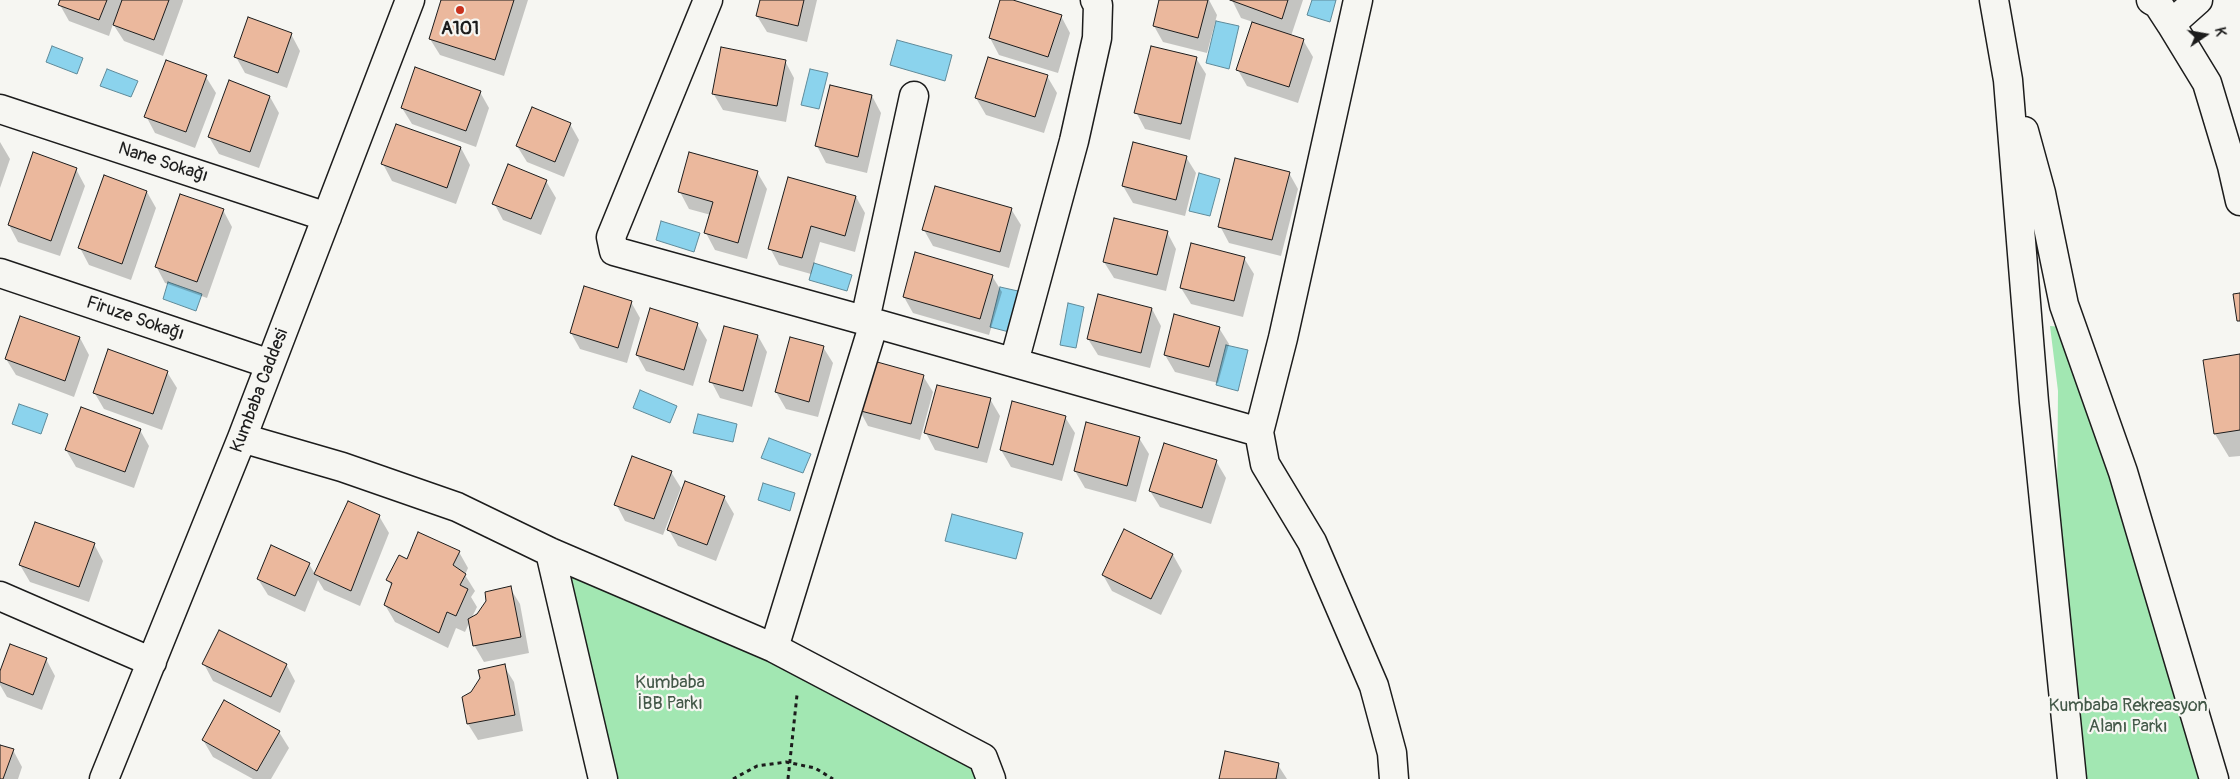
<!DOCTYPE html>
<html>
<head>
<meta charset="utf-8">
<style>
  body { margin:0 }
  #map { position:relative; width:2240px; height:779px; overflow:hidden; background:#f6f6f2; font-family:Pangolin,sans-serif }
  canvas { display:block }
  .north { position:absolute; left:2180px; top:10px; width:50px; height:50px; -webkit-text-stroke:4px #f6f6f2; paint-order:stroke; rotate:78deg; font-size:14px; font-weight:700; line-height:20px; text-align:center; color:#1c1c1c }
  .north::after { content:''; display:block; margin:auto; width:18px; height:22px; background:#1c1c1c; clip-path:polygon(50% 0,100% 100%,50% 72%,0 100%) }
</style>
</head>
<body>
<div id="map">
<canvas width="2240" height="779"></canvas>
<div class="north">K</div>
</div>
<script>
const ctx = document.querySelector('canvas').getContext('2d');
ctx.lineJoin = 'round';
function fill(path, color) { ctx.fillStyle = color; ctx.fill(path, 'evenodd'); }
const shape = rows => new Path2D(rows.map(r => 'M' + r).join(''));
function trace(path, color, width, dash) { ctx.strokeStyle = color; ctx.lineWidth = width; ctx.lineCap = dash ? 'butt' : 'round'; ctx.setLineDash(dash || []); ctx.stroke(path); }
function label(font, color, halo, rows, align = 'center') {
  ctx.font = font + ' Pangolin,sans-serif'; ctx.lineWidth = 4.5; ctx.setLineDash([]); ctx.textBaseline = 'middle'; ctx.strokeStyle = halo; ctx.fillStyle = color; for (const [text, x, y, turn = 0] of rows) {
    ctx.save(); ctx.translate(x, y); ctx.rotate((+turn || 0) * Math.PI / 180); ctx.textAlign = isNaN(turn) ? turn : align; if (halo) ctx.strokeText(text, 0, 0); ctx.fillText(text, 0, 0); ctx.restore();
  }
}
const green = shape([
  [2050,326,2064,327,2214,779,2072,779,2056,629,2058,391],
  [550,552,774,648,991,779,603,779]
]);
const water = shape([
  [1312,0,1336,0,1330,22,1307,15,1312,0],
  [1216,21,1239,26,1229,69,1206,63,1216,21],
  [897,40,952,55,945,81,890,65,897,40],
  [52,46,83,58,77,74,46,62,52,46],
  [107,69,138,81,131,97,100,86,107,69],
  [810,69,828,73,819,109,801,105,810,69],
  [1199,173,1220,179,1210,216,1189,211,1199,173],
  [661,221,700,233,694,252,656,240,661,221],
  [814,263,852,275,847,291,809,280,814,263],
  [168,282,202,294,196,311,163,299,168,282],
  [1000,287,1018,291,1009,332,990,327,1000,287],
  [1068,303,1084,307,1076,348,1060,345,1068,303],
  [1226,345,1248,350,1238,391,1216,385,1226,345],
  [640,390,677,406,670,423,633,408,640,390],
  [19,404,48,414,41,434,12,424,19,404],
  [698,414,737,424,733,442,693,433,698,414],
  [769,438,811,454,803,473,761,458,769,438],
  [763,483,795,493,790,511,758,500,763,483],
  [952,514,1023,533,1016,559,945,541,952,514]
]);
const shadow = shape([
  [61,0,183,0,183,1,163,56,124,41,113,24,109,36,69,21,60,5],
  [443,0,528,0,504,76,440,55,430,39],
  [761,0,817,0,807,42,767,32,757,16],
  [1002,0,1009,0,1061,16,1070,33,1058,73,999,55,990,38],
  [1161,0,1209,0,1217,15,1207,53,1163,42,1154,26],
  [1232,0,1303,0,1291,36,1303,40,1313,57,1298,103,1247,86,1238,70,1253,22,1241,18],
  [291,34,300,51,287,88,245,73,236,57],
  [1196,58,1206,74,1190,140,1145,129,1136,112],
  [785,61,794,78,786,122,723,110,713,93],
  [1047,76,1057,93,1044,133,986,115,976,98],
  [206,77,216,93,195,148,155,133,146,116],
  [831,86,872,96,881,113,867,173,826,163,817,146],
  [480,92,489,108,476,147,412,124,402,108],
  [270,97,279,113,259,168,219,154,209,137],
  [570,124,579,140,564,177,527,162,517,146],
  [396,125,461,148,470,165,456,204,392,181,383,164],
  [0,142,10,159,0,188],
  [1186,157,1196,173,1185,216,1133,203,1123,186],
  [76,169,85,186,60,256,18,242,9,225],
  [757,172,767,189,747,259,715,250,706,233,711,215,689,209,680,192],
  [1289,173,1298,189,1281,256,1229,243,1220,226],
  [546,181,556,198,541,235,503,220,494,203],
  [147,192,156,208,131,280,89,265,80,248],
  [856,197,865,213,855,252,820,242,811,274,779,265,770,248],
  [1011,209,1021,225,1009,268,933,246,924,230],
  [223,210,232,227,207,298,165,283,156,266],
  [1167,232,1176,249,1166,291,1114,278,1104,262],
  [1244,258,1254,274,1243,317,1191,304,1181,288],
  [992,276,1002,292,989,335,913,313,904,297],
  [631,302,640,318,627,363,580,349,571,333],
  [1152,309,1161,326,1150,368,1098,355,1088,339],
  [697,324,707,340,693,386,646,371,637,355],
  [1219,328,1229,344,1218,383,1175,372,1165,355],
  [758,336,767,352,752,407,720,398,711,381],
  [80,338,89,355,74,397,16,375,6,359],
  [823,347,833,363,818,417,786,409,776,392],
  [2240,355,2240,456,2229,457,2215,434],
  [167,372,177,388,162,430,104,409,94,392],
  [923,376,933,392,920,440,868,426,859,409],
  [990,399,1000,416,987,463,935,450,926,433],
  [1065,417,1075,433,1062,481,1011,467,1001,450],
  [140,430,149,446,134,488,76,467,66,450],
  [1139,438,1149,454,1136,502,1085,488,1075,471],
  [1216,461,1226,478,1211,524,1160,507,1150,491],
  [671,472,681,488,663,535,625,521,616,504],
  [724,497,734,514,716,561,678,546,669,530],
  [349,502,379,516,389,533,360,606,324,590,318,580,305,612,268,595,258,579,309,564,315,574],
  [94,544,103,561,89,602,30,582,20,565],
  [459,552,468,568,465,575,475,591,471,597,477,607,471,619,510,588,520,604,529,653,484,662,474,645,470,621,465,632,456,628,448,648,395,622,385,605,392,587,388,580,407,560],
  [1173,555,1182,571,1161,615,1112,591,1103,575],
  [46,659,55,676,42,710,7,697,0,685,0,674],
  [204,664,286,664,295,681,280,713,213,681],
  [504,666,514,682,523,731,478,740,468,724,463,697,472,693],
  [279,732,289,748,271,779,253,779,213,757,203,740],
  [0,746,13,750,22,767,18,779,0,779],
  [1278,765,1287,779,1221,779]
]);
const building = shape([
  [60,0,107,0,99,20,58,5,60,0],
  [122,0,169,0,154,40,113,25,122,0],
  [441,0,514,0,495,60,429,39,441,0],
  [760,0,804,0,798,26,756,16,760,0],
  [1000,0,1013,0,1062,15,1048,57,989,38,1000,0],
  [1159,0,1208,0,1198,38,1153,26,1159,0],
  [1230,0,1288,0,1282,19,1230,0],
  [248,17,292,33,278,73,234,57,248,17],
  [1252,22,1304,39,1289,87,1236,70,1252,22],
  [1151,46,1197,57,1181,124,1134,113,1151,46],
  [721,47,786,60,777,106,712,94,721,47],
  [988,57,1048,75,1035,117,975,98,988,57],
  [166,60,207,75,186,132,144,117,166,60],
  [415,67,481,91,466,131,401,108,415,67],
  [229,80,270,96,250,152,208,137,229,80],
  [830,85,872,95,858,157,815,146,830,85],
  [532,107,571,123,555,162,516,146,532,107],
  [396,124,461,147,447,188,381,164,396,124],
  [1133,142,1187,156,1176,200,1122,186,1133,142],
  [33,152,77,168,51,241,8,225,33,152],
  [689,152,758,171,738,243,704,233,713,202,678,192,689,152],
  [1235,158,1290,172,1272,240,1218,227,1235,158],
  [508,164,547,180,531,219,492,204,508,164],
  [104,175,147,191,122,264,78,248,104,175],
  [788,177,856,196,845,236,811,226,802,258,768,249,788,177],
  [935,186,1012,208,1000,252,922,230,935,186],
  [180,194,224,209,197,282,155,267,180,194],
  [1114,218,1168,231,1157,275,1103,262,1114,218],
  [1191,243,1245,257,1234,301,1180,288,1191,243],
  [915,252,993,275,980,319,903,297,915,252],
  [584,286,632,301,618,348,570,333,584,286],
  [2240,293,2240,321,2237,321,2233,294,2240,293],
  [1098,294,1152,308,1141,353,1087,339,1098,294],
  [650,308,698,323,684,370,636,355,650,308],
  [1174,314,1220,327,1209,367,1164,355,1174,314],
  [20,316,80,337,65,381,5,359,20,316],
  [724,326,758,335,743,391,709,382,724,326],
  [790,337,824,346,809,402,775,392,790,337],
  [108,349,168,371,153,414,93,393,108,349],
  [2240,354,2240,430,2214,434,2203,360,2240,354],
  [870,360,924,375,911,424,857,410,870,360],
  [937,385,991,398,978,448,924,433,937,385],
  [1012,401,1066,416,1053,465,1000,450,1012,401],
  [81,407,141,429,125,472,65,450,81,407],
  [1086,422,1140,437,1127,486,1074,471,1086,422],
  [1164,443,1217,460,1202,508,1149,491,1164,443],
  [632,456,672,471,654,519,614,505,632,456],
  [685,481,725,496,707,545,667,530,685,481],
  [348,501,380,515,351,591,314,574,348,501],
  [35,522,95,543,79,587,19,565,35,522],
  [1124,529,1173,554,1151,599,1102,575,1124,529],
  [418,532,460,551,453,565,466,574,460,585,468,589,456,616,447,612,439,633,384,605,392,583,386,580,399,555,407,559,418,532],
  [271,545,310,563,295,596,257,579,271,545],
  [511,586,521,637,473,646,468,619,477,614,486,601,485,592,511,586],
  [219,630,287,664,271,697,202,664,219,630],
  [10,644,47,658,33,695,0,682,0,671,10,644],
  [505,664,515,715,467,724,462,697,471,692,480,678,478,670,505,664],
  [224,700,280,731,257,771,202,740,224,700],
  [0,745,14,749,3,779,0,779,0,745],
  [1225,751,1279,763,1276,779,1219,779,1225,751]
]);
const path = shape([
  [733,779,757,766,786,762,815,768,833,779],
  [788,779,797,695]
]);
const minor = shape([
  [708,0,611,237,614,251,874,323,774,648],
  [1358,0,1283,338,1259,432,1265,464,1312,542,1374,686,1392,753,1394,779],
  [1994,0,2008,80,2034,402,2072,779],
  [2151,0,2158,4,2171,24,2207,83,2232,166,2240,201],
  [2171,24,2198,0],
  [0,109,327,217],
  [2024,131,2041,193,2064,305,2123,472,2214,779],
  [0,273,270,364],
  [865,320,914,96],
  [874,323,1259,432],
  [1014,362,1074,141,1097,38,1098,5,1095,0],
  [242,438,342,467,457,507,550,552,774,648,983,758,991,779],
  [550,552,603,779],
  [0,596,152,662],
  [104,779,242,438,410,0]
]);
const markers = [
  [460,10,5,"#c8321e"]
];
const poiNames = [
  ["A101",460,29]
];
const streetNames = [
  ["Nane Sokağı",163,163,18],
  ["Firuze Sokağı",135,319,19],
  ["Kumbaba Caddesi",260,391,-69]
];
const parkNames = [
  ["Kumbaba",670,683],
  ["İBB Parkı",670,704],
  ["Kumbaba Rekreasyon",2128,706],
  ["Alanı Parkı",2128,727]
];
fill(green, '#a2e7b2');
fill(water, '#8bd3ed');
trace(water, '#5f8a99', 1);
fill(shadow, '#0003');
fill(building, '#ebb89d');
trace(building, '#1c1c1c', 1);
trace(minor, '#1c1c1c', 31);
trace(path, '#1c1c1c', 3, [4, 4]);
trace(minor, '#f6f6f2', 28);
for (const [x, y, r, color] of markers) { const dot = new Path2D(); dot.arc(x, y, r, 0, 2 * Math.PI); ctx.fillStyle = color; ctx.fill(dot); trace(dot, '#f6f6f2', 2); }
label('bold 18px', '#1c1c1c', '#f6f6f2', poiNames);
label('18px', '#1c1c1c', '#f6f6f2', streetNames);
label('18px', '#445949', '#f6f6f2', parkNames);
</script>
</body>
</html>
